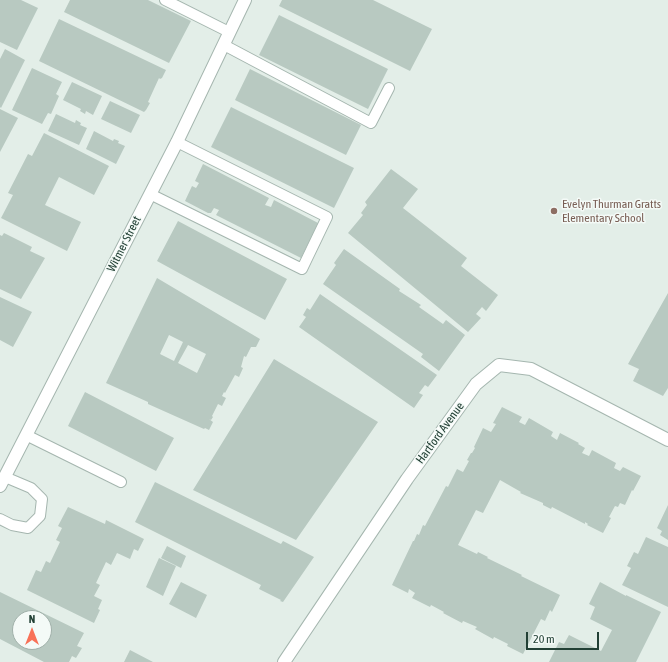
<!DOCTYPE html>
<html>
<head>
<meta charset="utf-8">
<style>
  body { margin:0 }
  #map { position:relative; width:668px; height:662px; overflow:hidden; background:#e3eee8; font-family:"Asap Condensed",sans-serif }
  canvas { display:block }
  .north { position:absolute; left:12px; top:610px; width:40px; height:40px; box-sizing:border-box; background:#f4faf7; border:1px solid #a0b0a9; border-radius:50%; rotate:0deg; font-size:11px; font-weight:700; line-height:16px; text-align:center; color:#224035 }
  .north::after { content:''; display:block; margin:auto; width:14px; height:18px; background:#f87157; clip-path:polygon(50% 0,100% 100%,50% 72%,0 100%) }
  .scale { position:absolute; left:526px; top:632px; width:73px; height:18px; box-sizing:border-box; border:2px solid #224035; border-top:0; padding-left:5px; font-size:12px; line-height:14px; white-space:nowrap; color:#224035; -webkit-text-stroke:3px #f4faf7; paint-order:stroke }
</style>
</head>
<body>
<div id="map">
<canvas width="668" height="662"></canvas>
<div class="north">N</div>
<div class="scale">20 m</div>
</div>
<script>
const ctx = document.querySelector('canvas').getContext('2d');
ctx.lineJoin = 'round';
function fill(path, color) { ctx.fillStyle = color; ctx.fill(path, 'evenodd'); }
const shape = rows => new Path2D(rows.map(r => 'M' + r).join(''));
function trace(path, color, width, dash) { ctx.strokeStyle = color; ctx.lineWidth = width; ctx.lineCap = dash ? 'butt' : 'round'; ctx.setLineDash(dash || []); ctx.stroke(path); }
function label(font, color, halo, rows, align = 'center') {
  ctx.font = font + ' "Asap Condensed",sans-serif'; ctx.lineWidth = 3; ctx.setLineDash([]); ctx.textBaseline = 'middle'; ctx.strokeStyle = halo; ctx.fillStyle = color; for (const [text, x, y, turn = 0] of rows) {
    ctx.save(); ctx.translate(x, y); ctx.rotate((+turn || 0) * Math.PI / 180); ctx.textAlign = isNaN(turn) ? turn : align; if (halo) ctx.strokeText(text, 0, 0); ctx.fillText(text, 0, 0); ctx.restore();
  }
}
const building = shape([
  [0,0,21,0,38,8,17,50,0,42],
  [70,0,148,0,191,21,169,63,64,12],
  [282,0,373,0,432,29,410,71,279,6],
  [279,15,388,69,368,109,259,55],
  [59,19,166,70,162,78,160,79,159,78,148,102,150,103,146,110,144,112,39,61],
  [5,49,25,60,1,108,0,107,0,59],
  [32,68,62,82,56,94,59,96,51,114,48,113,42,124,12,110],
  [250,69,361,125,346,155,235,100],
  [72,82,102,96,93,115,86,111,85,114,80,111,81,109,63,100],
  [110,101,140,115,131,133,101,119],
  [231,107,354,168,334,208,211,147],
  [0,109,18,118,0,152],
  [56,114,75,123,76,120,81,123,80,125,87,128,79,145,48,131],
  [94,131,113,141,114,139,119,141,118,143,125,146,116,164,86,149],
  [44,133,109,166,94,195,59,177,45,205,81,222,67,251,1,218,13,195,8,193,28,154,32,156],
  [203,164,269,198,265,205,271,207,274,200,318,223,301,258,216,215,219,210,214,208,211,213,208,213,185,201,192,186,196,188,199,183,195,181],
  [391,169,418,189,403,208,467,258,461,266,498,295,486,311,482,307,476,314,481,318,468,332,348,233,363,215,361,213,367,205,365,202],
  [178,221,287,279,265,320,157,261],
  [4,233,32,247,30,251,45,258,21,299,0,289,0,235,2,236],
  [344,249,400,289,399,291,421,305,419,307,443,324,446,320,465,335,439,371,421,357,423,354,323,284,336,265,334,263],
  [157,278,260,339,256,347,251,347,246,357,244,356,241,367,243,368,239,377,235,375,225,393,224,392,222,396,226,398,222,406,218,404,212,416,213,417,211,420,209,419,213,422,209,430,205,428,204,429,148,404,148,402,106,383],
  [169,335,183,342,174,361,160,354],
  [188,345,206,354,197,373,178,363],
  [668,293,668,388,663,396,633,381,639,369,628,364],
  [320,294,437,375,428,387,425,385,419,393,423,395,414,408,299,327,306,317,303,315,307,308,310,310],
  [0,297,32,312,13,347,0,340],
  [274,359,378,422,296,540,193,490],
  [85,392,174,438,156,471,68,426],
  [502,407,522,417,519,422,525,425,529,418,553,432,551,436,557,440,560,433,579,443,578,444,585,448,582,453,589,456,592,450,616,463,614,468,620,471,623,467,641,476,633,491,632,490,625,505,620,503,618,507,615,506,609,517,611,518,603,533,587,525,588,524,585,522,585,524,552,507,551,509,543,505,543,503,520,493,521,492,500,480,483,513,476,510,458,545,477,554,478,552,488,557,487,558,522,575,521,576,560,595,552,612,550,610,545,621,541,619,523,654,507,646,508,644,494,637,493,639,475,629,477,627,463,621,462,623,443,613,444,612,431,605,430,607,412,598,415,593,409,589,408,593,392,585,413,541,414,541,417,534,419,535,423,525,425,526,446,486,448,487,457,469,463,472,469,461,467,460,471,453,472,453,475,448,474,447,483,428,491,432,496,424,493,423],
  [155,482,281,544,283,541,314,557,283,602,280,601,281,600,259,589,261,585,135,522],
  [668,505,668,540,660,535,662,531,657,528],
  [68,507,105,524,106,520,144,539,138,551,134,549,130,559,117,553,111,565,106,562,96,583,100,585,94,596,102,600,98,609,100,610,94,623,27,590,36,570,41,572,46,561,50,563,60,542,56,540,62,528,58,526],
  [646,537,668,547,668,607,622,585,631,568,627,566,634,552,638,554],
  [167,546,186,556,181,568,161,558],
  [159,558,176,566,163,596,146,587],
  [181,582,207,595,196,618,169,604],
  [600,582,626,596,626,595,661,612,636,662,549,662,559,642,564,644,569,635,601,651,612,630,590,619,595,607,589,604],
  [0,592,84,633,77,646,82,648,76,658,72,656,69,662,44,662,0,639],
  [20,618,44,618,44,642,20,642],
  [130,650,153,662,124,662]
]);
const service = shape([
  [165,0,229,32],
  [224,45,371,123,389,88],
  [150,194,302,269,327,217,177,142],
  [26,435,121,482],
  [0,519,12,525,28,528,40,516,42,499,31,488,5,477]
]);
const minor = shape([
  [0,486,177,142,245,0],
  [284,662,407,479,476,384,499,365,531,369,668,440]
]);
const markers = [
  [554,211,4,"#8d6e63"]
];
const educationNames = [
  ["Evelyn Thurman Gratts",562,204],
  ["Elementary School",562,218]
];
const streetNames = [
  ["Witmer Street",124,244,-63],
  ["Hartford Avenue",440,433,-54]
];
fill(building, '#b8c9c1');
trace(service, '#a5b6af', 12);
trace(minor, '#a5b6af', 14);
trace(service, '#fff', 10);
trace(minor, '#fff', 12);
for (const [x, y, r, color] of markers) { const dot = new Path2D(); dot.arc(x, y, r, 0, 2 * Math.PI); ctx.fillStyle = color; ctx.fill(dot); trace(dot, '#f4faf7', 1.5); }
label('12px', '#785e54', '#f4faf7', educationNames, 'left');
label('12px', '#224035', '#f4faf7', streetNames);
</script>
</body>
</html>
